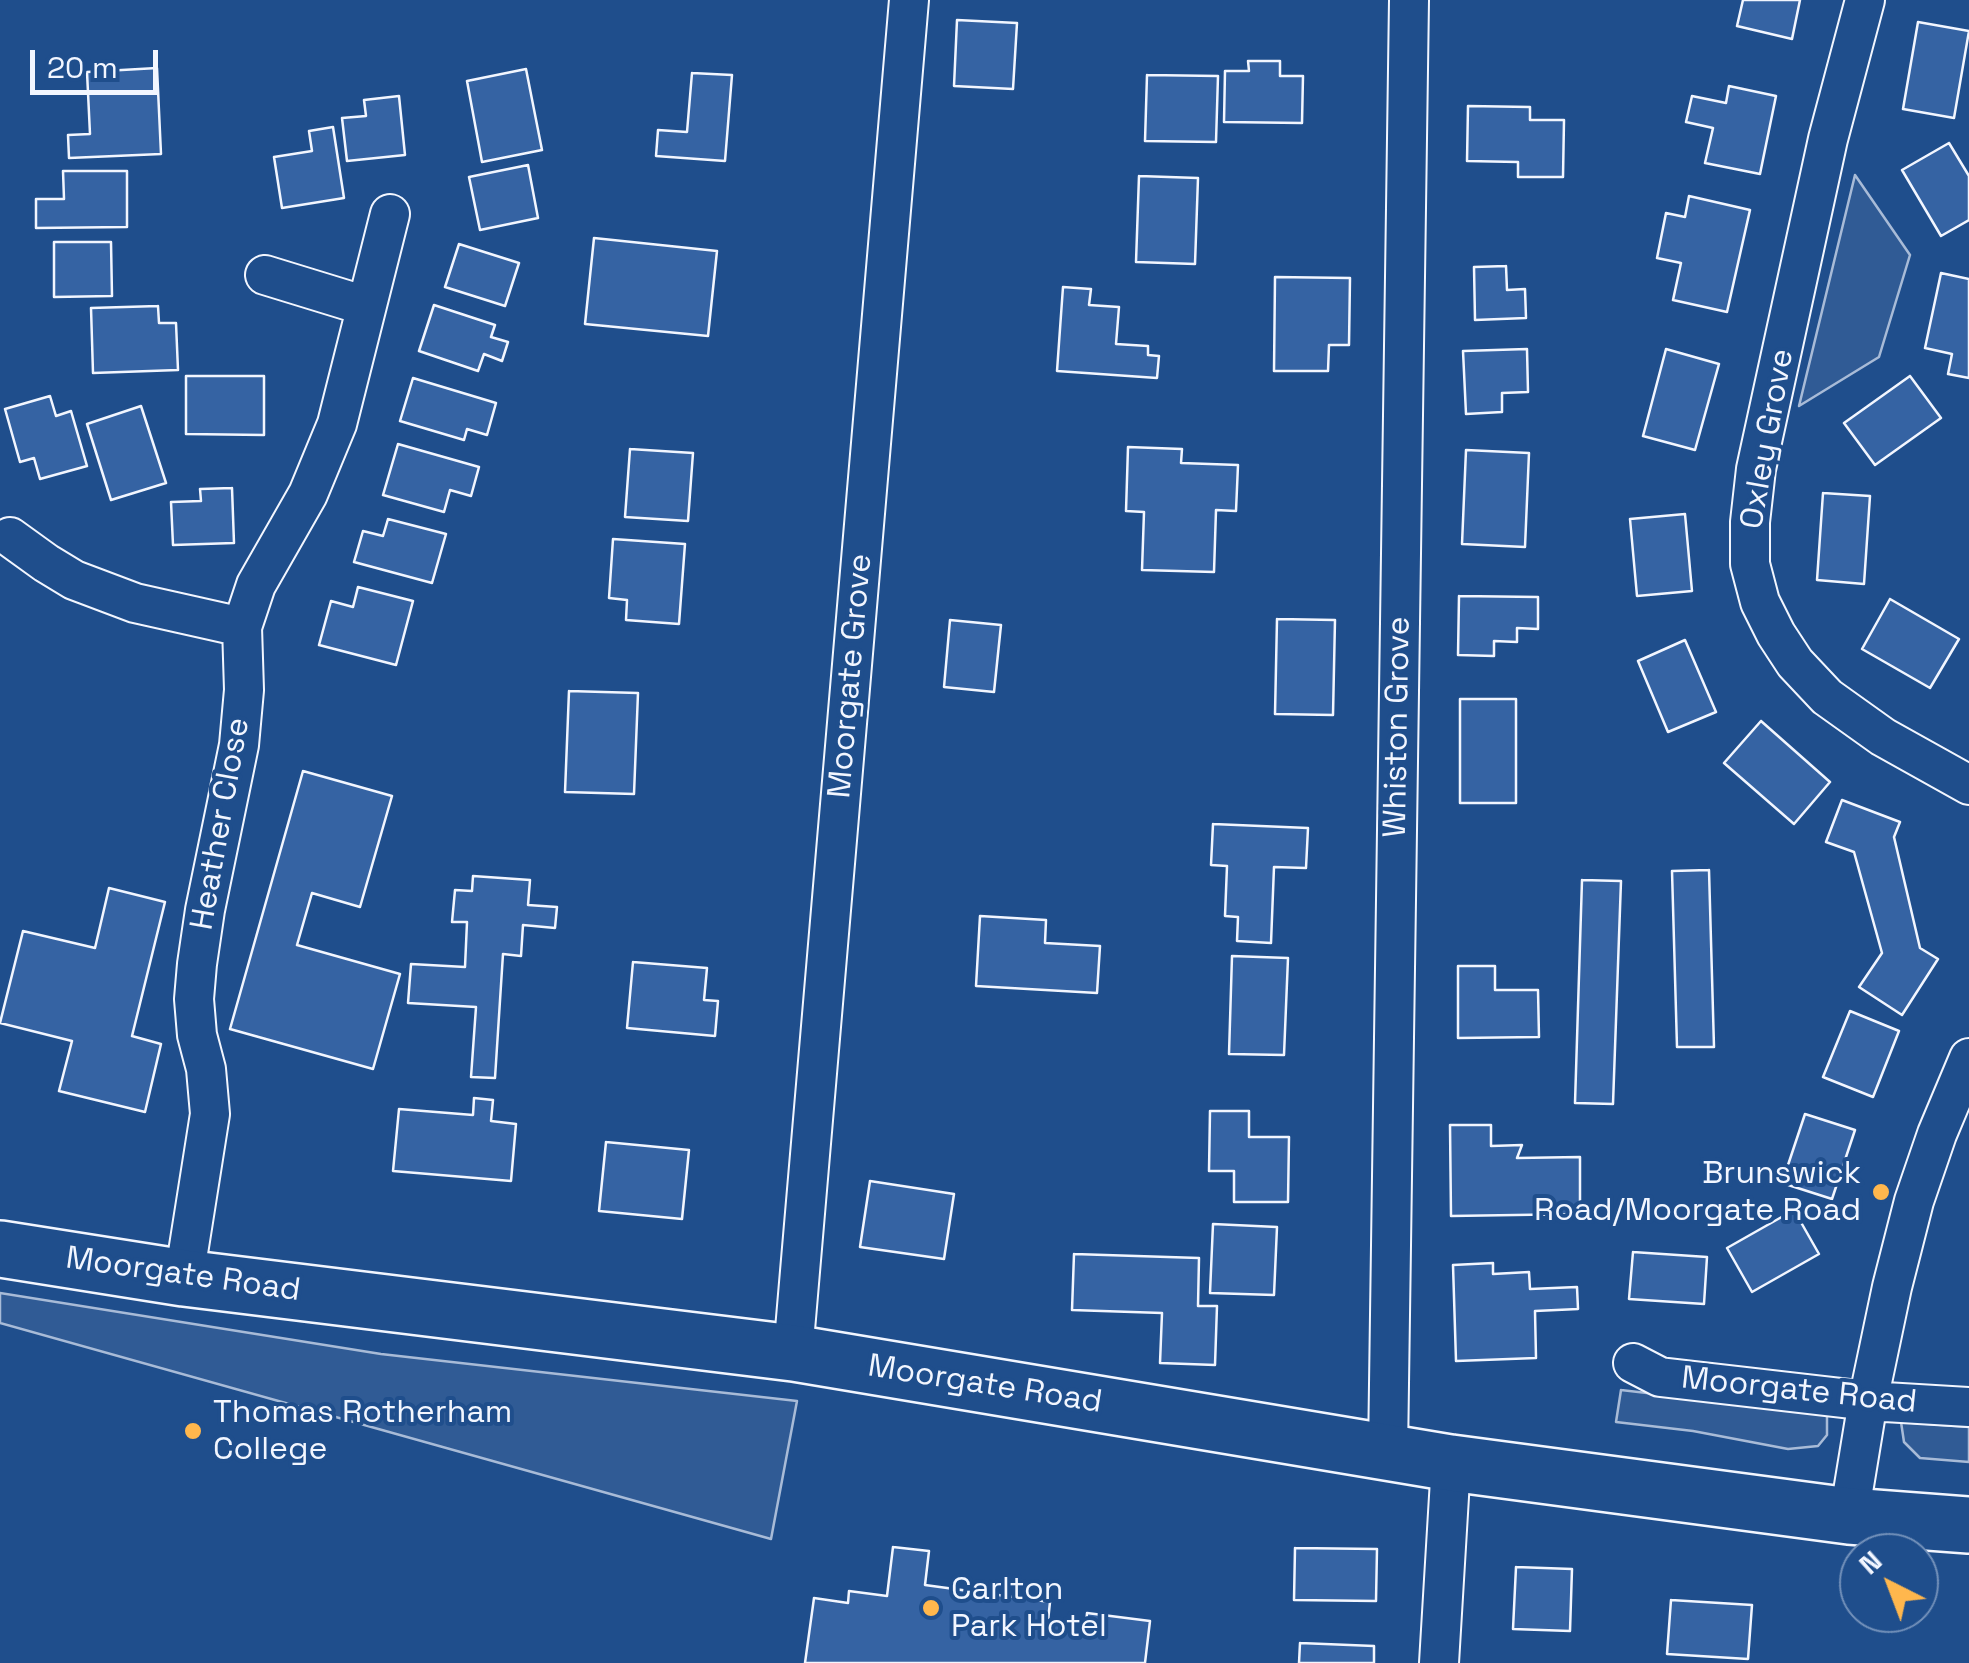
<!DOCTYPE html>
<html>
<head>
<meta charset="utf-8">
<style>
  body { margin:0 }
  #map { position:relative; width:1969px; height:1663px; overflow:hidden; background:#1f4e8c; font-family:"Space Grotesk",sans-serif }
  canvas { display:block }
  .north { position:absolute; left:1839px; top:1533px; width:100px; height:100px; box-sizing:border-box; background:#1f4e8c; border:2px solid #7391ba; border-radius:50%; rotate:318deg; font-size:28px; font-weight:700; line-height:40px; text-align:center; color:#f2f6ff }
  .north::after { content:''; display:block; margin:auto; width:35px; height:45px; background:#ffb74d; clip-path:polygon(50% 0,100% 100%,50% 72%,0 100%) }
  .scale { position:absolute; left:30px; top:50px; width:128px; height:45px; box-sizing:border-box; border:5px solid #f2f6ff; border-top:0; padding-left:12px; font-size:30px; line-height:35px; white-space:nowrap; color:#f2f6ff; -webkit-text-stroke:8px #1f4e8c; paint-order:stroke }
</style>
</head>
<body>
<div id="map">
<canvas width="1969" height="1663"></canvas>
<div class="north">N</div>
<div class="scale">20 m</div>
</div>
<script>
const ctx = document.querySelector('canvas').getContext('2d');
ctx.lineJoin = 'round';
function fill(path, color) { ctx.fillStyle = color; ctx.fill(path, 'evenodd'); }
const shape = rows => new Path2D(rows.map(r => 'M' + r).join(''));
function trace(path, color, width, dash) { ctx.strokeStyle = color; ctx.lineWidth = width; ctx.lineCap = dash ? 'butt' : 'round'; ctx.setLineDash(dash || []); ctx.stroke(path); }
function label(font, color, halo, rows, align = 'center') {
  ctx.font = font + ' "Space Grotesk",sans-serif'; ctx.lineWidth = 8; ctx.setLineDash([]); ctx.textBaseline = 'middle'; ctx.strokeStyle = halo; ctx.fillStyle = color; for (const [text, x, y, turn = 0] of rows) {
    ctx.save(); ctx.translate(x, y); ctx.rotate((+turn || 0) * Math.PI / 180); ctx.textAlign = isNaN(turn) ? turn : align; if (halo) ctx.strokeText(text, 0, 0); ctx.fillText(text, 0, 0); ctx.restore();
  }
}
const green = shape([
  [1855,175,1910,255,1879,357,1799,406,1855,175],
  [0,1293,381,1354,797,1401,771,1539,0,1323,0,1293],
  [1621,1390,1827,1414,1827,1435,1818,1446,1788,1449,1693,1431,1616,1422,1621,1390],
  [1901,1422,1969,1427,1969,1462,1920,1458,1904,1442,1901,1422]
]);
const building = shape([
  [1743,0,1800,0,1792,39,1737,26,1743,0],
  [957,20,1017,23,1013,89,954,86,957,20],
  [1918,22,1969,31,1954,118,1903,109,1918,22],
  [1248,61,1280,61,1280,76,1303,76,1302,123,1224,122,1225,71,1249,71,1248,61],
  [157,68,161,154,69,158,68,135,90,134,87,72,157,68],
  [526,69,542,150,482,162,467,81,526,69],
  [692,73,732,75,725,161,656,156,658,130,687,132,692,73],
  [1147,75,1218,76,1216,142,1145,141,1147,75],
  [1729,86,1776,96,1760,174,1705,163,1713,128,1686,122,1692,96,1726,103,1729,86],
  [399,96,405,155,347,161,342,118,366,116,364,100,399,96],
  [1468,106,1530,107,1530,120,1564,120,1563,177,1518,177,1518,162,1467,161,1468,106],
  [333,127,344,198,282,208,274,157,312,151,309,131,333,127],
  [1949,143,1969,176,1969,220,1941,236,1902,170,1949,143],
  [528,165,538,218,480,230,469,177,528,165],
  [63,171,127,171,127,227,36,228,36,199,64,199,63,171],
  [1139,176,1198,178,1195,264,1136,262,1139,176],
  [1689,196,1750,210,1727,312,1673,300,1681,263,1657,258,1666,213,1685,217,1689,196],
  [594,238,717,251,708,336,585,324,594,238],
  [54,242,111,242,112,296,54,297,54,242],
  [459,244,519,263,505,306,445,287,459,244],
  [1506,266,1507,290,1525,289,1526,318,1475,320,1474,267,1506,266],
  [1941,273,1969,279,1969,378,1948,374,1952,354,1925,348,1941,273],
  [1275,277,1350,278,1349,345,1329,345,1328,371,1274,371,1275,277],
  [1063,287,1091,289,1089,305,1119,307,1116,344,1148,346,1148,355,1159,356,1157,378,1057,371,1063,287],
  [434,305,495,325,491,337,508,342,502,361,484,354,478,371,419,351,434,305],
  [158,306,159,323,176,323,178,370,93,373,91,308,158,306],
  [1527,349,1528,392,1502,393,1502,412,1466,414,1463,351,1527,349],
  [1666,349,1719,364,1695,450,1643,436,1666,349],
  [186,376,264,376,264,435,186,434,186,376],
  [1910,376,1941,418,1875,465,1844,423,1910,376],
  [413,378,496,403,487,435,467,429,464,440,400,421,413,378],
  [50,396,56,416,71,411,87,466,40,479,34,458,20,462,5,409,50,396],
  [141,406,166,483,111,500,87,424,141,406],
  [398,444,479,467,471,496,450,490,444,512,383,495,398,444],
  [1128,447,1182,449,1181,463,1238,465,1236,511,1216,510,1214,572,1142,570,1144,512,1126,511,1128,447],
  [630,449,693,453,688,521,625,517,630,449],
  [1466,450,1529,453,1525,547,1462,544,1466,450],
  [232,488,234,543,173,545,171,502,201,501,200,489,232,488],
  [1823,493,1870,496,1864,584,1817,580,1823,493],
  [1685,514,1692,591,1637,596,1630,519,1685,514],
  [388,519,446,534,432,583,354,562,363,531,383,536,388,519],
  [613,539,685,544,679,624,626,620,627,600,609,598,613,539],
  [358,587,413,601,396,665,319,645,331,601,353,607,358,587],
  [1459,596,1538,597,1538,629,1517,628,1517,642,1494,641,1494,656,1458,655,1459,596],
  [1890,599,1959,639,1930,688,1862,649,1890,599],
  [1277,619,1335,620,1333,715,1275,714,1277,619],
  [950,620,1001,625,994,692,944,687,950,620],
  [1685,640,1716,712,1668,732,1638,661,1685,640],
  [569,691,638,693,634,794,565,792,569,691],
  [1460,699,1516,699,1516,803,1460,803,1460,699],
  [1761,721,1830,782,1794,824,1724,763,1761,721],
  [303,771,392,796,360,907,312,893,297,945,400,974,373,1069,230,1029,303,771],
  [1842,800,1900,822,1894,837,1920,948,1938,959,1902,1015,1859,987,1882,953,1854,852,1826,842,1842,800],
  [1213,824,1308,828,1306,868,1274,867,1271,943,1237,941,1238,917,1225,916,1227,866,1211,865,1213,824],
  [1709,870,1714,1047,1677,1047,1672,871,1709,870],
  [473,876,530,880,528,905,557,907,555,928,523,925,521,956,503,954,495,1078,471,1077,476,1007,408,1003,411,964,465,967,467,922,452,922,455,890,472,891,473,876],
  [1582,880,1621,881,1613,1104,1575,1103,1582,880],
  [109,888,165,902,132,1036,161,1044,145,1112,59,1091,72,1041,0,1023,23,931,95,948,109,888],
  [980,916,1046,920,1045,943,1100,946,1097,993,976,986,980,916],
  [1232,956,1288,958,1284,1055,1229,1054,1232,956],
  [633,962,707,968,704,1000,718,1001,715,1036,627,1028,633,962],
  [1458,966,1495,966,1495,990,1538,990,1539,1037,1458,1038,1458,966],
  [1850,1011,1899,1031,1873,1097,1823,1077,1850,1011],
  [474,1098,493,1100,491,1121,516,1124,511,1181,393,1171,399,1109,473,1115,474,1098],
  [1210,1111,1249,1111,1249,1137,1289,1137,1288,1202,1234,1202,1234,1171,1209,1171,1210,1111],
  [1805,1114,1855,1130,1832,1199,1782,1183,1805,1114],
  [1450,1125,1491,1125,1491,1146,1522,1145,1517,1158,1580,1157,1580,1214,1451,1216,1450,1125],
  [606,1142,689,1150,682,1219,599,1211,606,1142],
  [870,1181,954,1194,944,1259,860,1247,870,1181],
  [1794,1210,1819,1254,1752,1292,1727,1248,1794,1210],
  [1213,1224,1277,1227,1274,1295,1210,1293,1213,1224],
  [1633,1252,1707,1257,1704,1304,1629,1299,1633,1252],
  [1074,1254,1199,1258,1198,1306,1217,1306,1215,1365,1160,1363,1162,1313,1072,1310,1074,1254],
  [1493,1263,1493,1274,1529,1272,1530,1289,1577,1287,1578,1309,1535,1311,1536,1358,1456,1361,1453,1265,1493,1263],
  [893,1547,929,1551,925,1585,1050,1602,1048,1621,1086,1625,1087,1613,1150,1621,1145,1663,805,1663,814,1598,848,1603,849,1591,887,1596,893,1547],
  [1295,1548,1377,1549,1376,1601,1294,1600,1295,1548],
  [1516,1567,1572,1569,1570,1631,1513,1629,1516,1567],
  [1671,1600,1752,1605,1748,1659,1667,1654,1671,1600],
  [1300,1643,1374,1646,1374,1663,1299,1663,1300,1643]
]);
const street = shape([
  [1865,0,1828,139,1756,469,1750,522,1750,564,1760,602,1776,634,1795,663,1827,697,1883,737,1969,785],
  [265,275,366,306],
  [10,537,46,563,74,580,135,603,242,627],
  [184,1278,210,1114,206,1069,197,1035,194,999,197,964,205,910,239,745,244,690,242,627,256,585,308,494,337,424,390,214],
  [793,1353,909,0],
  [1633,1363,1660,1377,1868,1401,1969,1407],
  [1388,1453,1409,0],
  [1849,1516,1868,1401,1892,1287,1914,1201,1937,1134,1969,1058],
  [1439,1663,1451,1463]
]);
const primary = shape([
  [0,1249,184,1278,793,1353,1451,1463,1849,1516,1969,1525]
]);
const markers = [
  [1881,1192,10,"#ffb74d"],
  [193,1431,10,"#ffb74d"],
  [931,1608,10,"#ffb74d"]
];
const streetNames = [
  ["Oxley Grove",1768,439,-80],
  ["Moorgate Grove",851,676,-85],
  ["Whiston Grove",1398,727,-89],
  ["Heather Close",221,824,-80],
  ["Moorgate Road",183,1275,8],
  ["Moorgate Road",985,1385,9],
  ["Moorgate Road",1799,1391,6]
];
const poiNames = [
  ["Brunswick",1861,1174,"right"],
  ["Road/Moorgate Road",1861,1211,"right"],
  ["Thomas Rotherham",213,1413],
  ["College",213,1450],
  ["Carlton",951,1590],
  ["Park Hotel",951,1627]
];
fill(green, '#305b95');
trace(green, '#a8bbd7', 2.5);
fill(building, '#3563a3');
trace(building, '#f2f6ff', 2.5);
trace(street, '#f2f6ff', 42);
trace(primary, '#f2f6ff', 60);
trace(street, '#1f4e8c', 38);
trace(primary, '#1f4e8c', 55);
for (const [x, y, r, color] of markers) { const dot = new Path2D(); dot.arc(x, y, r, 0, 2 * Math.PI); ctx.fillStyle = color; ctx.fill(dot); trace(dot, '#1f4e8c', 4); }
label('32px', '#f2f6ff', '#1f4e8c', streetNames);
label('32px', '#f2f6ff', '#1f4e8c', poiNames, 'left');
</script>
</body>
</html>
